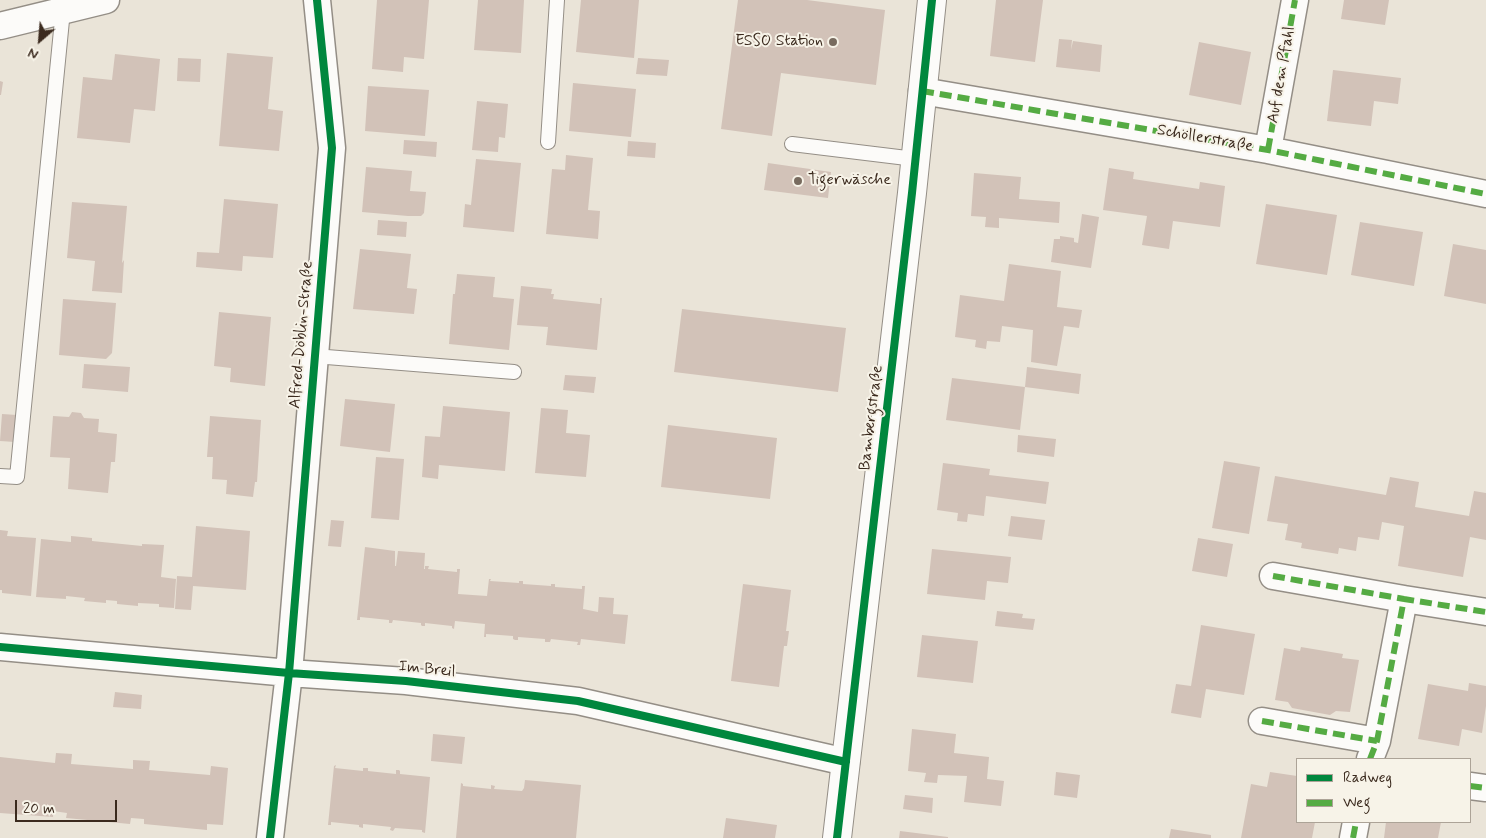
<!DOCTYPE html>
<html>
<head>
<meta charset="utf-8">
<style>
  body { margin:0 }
  #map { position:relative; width:1486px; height:838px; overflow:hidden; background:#eae4d8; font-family:Mynerve,sans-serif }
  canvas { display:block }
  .legend { position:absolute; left:1296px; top:758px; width:175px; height:65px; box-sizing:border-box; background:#f7f3e8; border:1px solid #aca397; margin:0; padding:6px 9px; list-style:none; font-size:15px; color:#3b2a1e }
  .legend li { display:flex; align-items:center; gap:10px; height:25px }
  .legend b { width:25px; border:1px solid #aca397 }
  .north { position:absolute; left:15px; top:15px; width:50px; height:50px; -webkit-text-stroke:4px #f7f3e8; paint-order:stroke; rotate:207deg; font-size:14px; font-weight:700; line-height:20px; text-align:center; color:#3b2a1e }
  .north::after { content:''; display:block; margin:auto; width:18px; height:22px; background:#3b2a1e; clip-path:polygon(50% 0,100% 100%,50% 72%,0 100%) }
  .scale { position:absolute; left:15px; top:800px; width:102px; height:22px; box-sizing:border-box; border:2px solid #3b2a1e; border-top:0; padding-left:6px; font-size:15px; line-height:18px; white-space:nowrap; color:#3b2a1e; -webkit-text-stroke:4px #f7f3e8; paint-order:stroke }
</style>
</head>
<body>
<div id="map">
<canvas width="1486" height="838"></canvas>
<ul class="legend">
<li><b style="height:6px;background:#00873e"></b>Radweg</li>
<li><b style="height:6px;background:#55ab43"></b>Weg</li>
</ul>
<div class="north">N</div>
<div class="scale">20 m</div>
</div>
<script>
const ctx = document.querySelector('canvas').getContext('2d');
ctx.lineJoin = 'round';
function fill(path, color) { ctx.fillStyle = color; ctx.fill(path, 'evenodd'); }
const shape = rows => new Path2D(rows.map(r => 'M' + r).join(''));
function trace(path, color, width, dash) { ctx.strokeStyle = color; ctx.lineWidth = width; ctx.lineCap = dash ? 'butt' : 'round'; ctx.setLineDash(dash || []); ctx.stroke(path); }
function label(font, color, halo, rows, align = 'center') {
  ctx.font = font + ' Mynerve,sans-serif'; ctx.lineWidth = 4; ctx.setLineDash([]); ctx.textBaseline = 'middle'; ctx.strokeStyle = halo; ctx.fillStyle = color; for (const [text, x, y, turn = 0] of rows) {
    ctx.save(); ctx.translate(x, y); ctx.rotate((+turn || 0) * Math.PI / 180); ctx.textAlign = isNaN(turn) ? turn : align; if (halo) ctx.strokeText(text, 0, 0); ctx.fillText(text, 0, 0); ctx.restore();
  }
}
const building = shape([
  [377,0,429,0,424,59,404,57,403,72,372,69],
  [478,0,524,0,521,53,474,50],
  [581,0,639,0,634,58,576,52],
  [738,0,807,0,885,10,876,85,781,73,772,136,721,129],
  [996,0,1043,0,1035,62,990,56],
  [1344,0,1389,0,1385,25,1341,19],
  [1059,39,1072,40,1071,50,1073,41,1102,45,1100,72,1056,67],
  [1199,42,1251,52,1241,105,1189,95],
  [227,53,273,57,268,109,283,111,279,151,219,146],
  [115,54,160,59,155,111,134,109,130,143,77,138,83,77,112,80],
  [178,58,201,59,200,82,177,81],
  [638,58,669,60,667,76,636,74],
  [1333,70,1401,78,1398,104,1374,101,1371,126,1327,121],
  [0,81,3,82,1,95,0,95],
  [573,83,636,89,631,137,569,131],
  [368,86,429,90,425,136,365,131],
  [477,101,508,104,505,138,499,137,498,152,472,150],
  [404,140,437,142,436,157,403,154],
  [628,141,656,143,655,158,627,156],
  [566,155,593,158,588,210,600,211,598,239,546,234,552,169,565,170],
  [476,159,521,163,514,232,463,227,465,204,471,205],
  [768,163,831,172,828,198,764,190],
  [366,167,412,171,410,191,426,192,424,213,421,216,408,216,362,212],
  [1109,168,1134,172,1133,179,1199,189,1200,182,1225,186,1220,227,1173,221,1169,249,1142,245,1147,216,1103,210],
  [974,173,1021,177,1019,199,1060,202,1059,223,999,218,999,228,985,227,986,217,971,216],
  [224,199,278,204,273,258,243,256,242,271,196,267,197,252,219,253],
  [72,202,127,206,122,263,124,260,122,293,92,291,95,261,67,258],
  [1266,204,1337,215,1327,275,1256,264],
  [1082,214,1099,217,1091,268,1051,262,1054,239,1060,239,1060,236,1074,238,1074,242,1078,243],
  [378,220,407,222,406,237,377,235],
  [1360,222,1423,232,1414,286,1351,275],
  [1453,244,1486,250,1486,304,1444,296],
  [360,249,411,254,407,288,417,289,414,314,353,309],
  [1009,264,1061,271,1057,307,1082,310,1079,328,1064,326,1057,366,1031,362,1033,330,1002,326,1000,342,987,341,986,349,975,347,976,340,955,337,960,295,1004,301],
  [457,274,495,277,493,297,514,299,509,350,449,344,453,294,455,294],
  [521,286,552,289,551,294,554,294,553,299,600,304,600,298,602,298,597,350,546,345,548,327,517,325],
  [63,299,116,303,112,353,106,359,59,355],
  [682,309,846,328,838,392,674,372],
  [219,312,271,317,265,386,230,382,231,368,214,366],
  [84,364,130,367,128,392,82,388],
  [1027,367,1081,374,1079,394,1025,387,1020,430,946,420,952,378,1025,387],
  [565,375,596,377,594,393,563,390],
  [345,399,395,404,390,452,340,446],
  [443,406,510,412,505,471,439,465,438,479,422,477,425,436,440,437],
  [541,408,568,410,566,433,590,435,586,477,535,473],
  [72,412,81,413,84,418,99,419,98,432,117,434,115,462,111,462,108,493,68,489,70,458,50,457,53,416,69,417],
  [2,414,17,415,15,442,0,441],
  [210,416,261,420,257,482,255,482,253,497,226,494,227,480,212,479,213,457,207,457],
  [668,425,777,438,770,499,661,487],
  [1018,435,1056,439,1054,457,1017,452],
  [376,457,404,459,399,520,371,518],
  [1224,461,1260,467,1249,534,1212,528],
  [943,463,990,469,989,475,1049,482,1046,504,986,496,984,516,968,514,967,522,957,521,958,513,937,510],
  [1275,476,1386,495,1390,477,1419,482,1415,507,1469,516,1474,491,1486,493,1486,540,1470,537,1463,577,1398,566,1404,526,1382,522,1379,540,1358,537,1356,551,1339,548,1338,554,1301,548,1302,543,1285,540,1288,524,1267,521],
  [1011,516,1045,520,1042,540,1008,536],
  [331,520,344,521,341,547,328,546],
  [196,526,250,531,246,590,193,586,191,610,175,609,177,576,192,577],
  [0,530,8,531,7,536,36,538,31,596,2,593,2,590,0,590],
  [71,536,92,538,92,541,142,546,142,544,164,545,161,577,176,579,174,608,159,607,159,604,138,603,138,606,117,604,117,601,106,600,106,603,84,601,85,598,66,596,66,599,36,597,41,539,71,542],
  [1198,538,1233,544,1227,577,1192,571],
  [365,547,395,551,395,566,396,566,398,551,425,553,424,569,425,569,425,566,429,566,428,569,457,572,457,569,460,569,458,594,487,596,489,579,491,579,490,581,519,583,519,581,523,581,523,584,551,586,551,584,555,584,555,587,582,589,582,586,585,586,583,609,598,612,599,597,614,598,613,614,628,615,625,644,581,639,580,645,577,645,578,642,551,639,550,642,545,642,545,639,518,637,518,640,515,640,513,639,513,636,486,634,486,637,484,637,485,624,455,621,454,629,452,628,452,626,425,623,425,626,422,626,421,625,421,623,393,620,392,623,389,623,389,620,360,617,360,620,357,620],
  [932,549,1011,557,1008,583,987,581,985,600,927,594],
  [743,584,791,590,786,631,789,631,787,646,784,646,779,687,731,681],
  [997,611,1023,614,1022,618,1035,619,1033,630,995,626],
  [1201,625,1255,634,1244,695,1206,689,1201,718,1171,713,1176,684,1191,686],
  [922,635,978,641,973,683,917,677],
  [1301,647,1343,654,1342,658,1359,660,1350,712,1336,711,1330,715,1292,708,1288,702,1275,700,1284,648,1300,651],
  [1469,683,1486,686,1486,706,1482,733,1462,729,1459,746,1418,739,1428,684,1468,691],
  [115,692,142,695,141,709,113,707],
  [912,729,956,734,954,753,989,757,987,779,1004,781,1001,806,964,802,967,776,938,775,937,783,924,782,926,773,908,771],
  [433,734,465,737,462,764,431,761],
  [56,753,72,754,71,764,133,769,133,760,150,761,149,770,210,775,211,766,228,768,223,825,207,824,207,830,144,824,144,819,131,818,130,824,66,818,67,813,53,811,53,817,0,813,0,757,55,763],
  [336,765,335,768,363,771,363,768,368,768,368,771,396,774,396,770,399,770,400,771,400,774,430,777,425,833,422,832,422,830,395,828,393,831,390,830,391,827,363,824,363,828,359,827,359,825,331,822,331,825,328,825,334,766],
  [1056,772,1080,775,1077,798,1054,795],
  [1270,772,1297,776,1297,822,1315,822,1312,838,1241,838,1251,784,1267,787],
  [525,780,581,785,576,838,456,838,461,783,463,784,463,786,491,789,491,785,495,786,494,789,522,791,524,788],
  [905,795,933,798,932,813,903,809],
  [726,818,777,825,775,838,723,838],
  [1386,822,1441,822,1438,838,1384,838],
  [1171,829,1211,835,1211,838,1169,838],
  [900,831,948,837,948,838,899,838]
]);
const service = shape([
  [548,142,557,0],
  [792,144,915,159],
  [314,356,514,372],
  [0,476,17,477,63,10]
]);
const minor = shape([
  [0,26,106,0],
  [922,91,1268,150,1486,194],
  [1268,150,1295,0],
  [1273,576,1404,599],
  [0,647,289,673,406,681,578,701,846,762],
  [1262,721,1377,741],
  [1370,759,1377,741,1404,599,1486,612],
  [1470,786,1486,788],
  [270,838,289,673,332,148,317,0],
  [1353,838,1356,822]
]);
const tertiary = shape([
  [837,838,912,193,932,0]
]);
const quiet = shape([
  [922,91,1268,150,1486,194],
  [1268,150,1295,0],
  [1273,576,1404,599],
  [1262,721,1377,741],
  [1370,759,1377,741,1404,599,1486,612],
  [1470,786,1486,788],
  [1353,838,1356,822]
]);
const cycleway = shape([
  [0,647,289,673,406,681,578,701,846,762],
  [270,838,289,673,332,148,317,0],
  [837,838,912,193,932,0]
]);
const markers = [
  [833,42,5,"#786b5f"],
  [798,181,5,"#786b5f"]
];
const poiNames = [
  ["ESSO Station",823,42],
  ["Tigerwäsche",808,181,"left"]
];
const streetNames = [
  ["Auf dem Pfahl",1282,75,-80],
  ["Schöllerstraße",1205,139,10],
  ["Alfred-Döblin-Straße",302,335,-85],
  ["Bambergstraße",872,418,-83],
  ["Im Breil",427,670,6]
];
fill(building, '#d2c2b8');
trace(service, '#948e86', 16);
trace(minor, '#948e86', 29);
trace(tertiary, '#948e86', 30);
trace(service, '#fcfbf9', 14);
trace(minor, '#fcfbf9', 26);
trace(tertiary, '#fcfbf9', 28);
trace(quiet, '#55ab43', 6, [12, 6]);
trace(cycleway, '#00873e', 8);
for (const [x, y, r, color] of markers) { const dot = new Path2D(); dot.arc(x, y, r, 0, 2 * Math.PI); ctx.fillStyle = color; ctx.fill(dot); trace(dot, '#f7f3e8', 2); }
label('16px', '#3b2a1e', '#f7f3e8', poiNames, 'right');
label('16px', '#3b2a1e', '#f7f3e8', streetNames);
</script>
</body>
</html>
